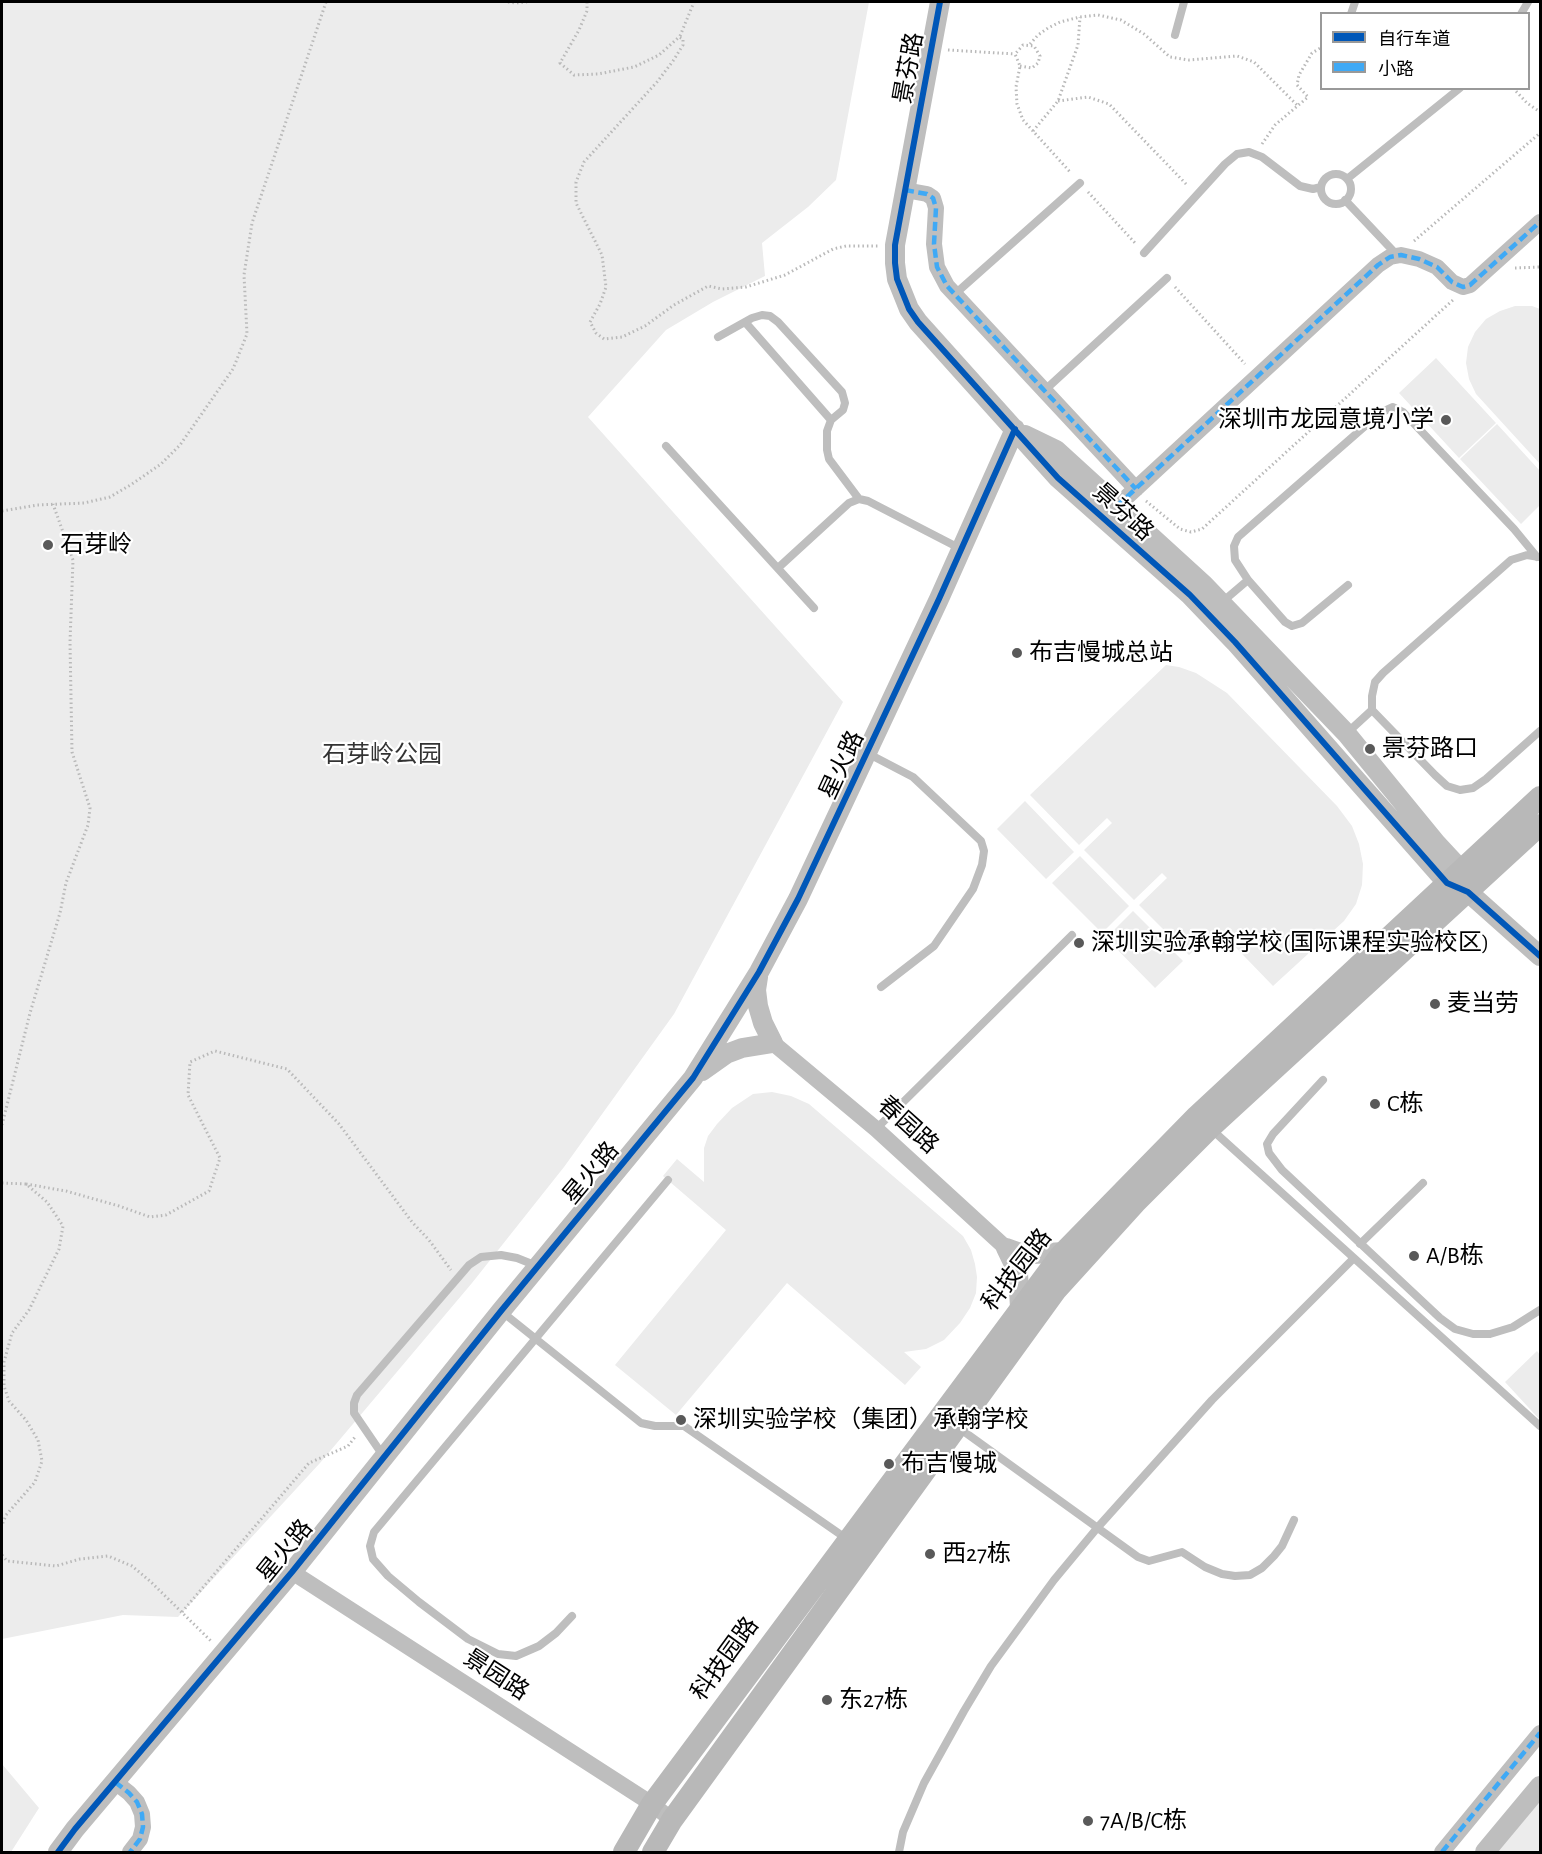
<!DOCTYPE html>
<html>
<head>
<meta charset="utf-8">
<style>
  body { margin:0 }
  #map { position:relative; width:1542px; height:1854px; overflow:hidden; background:#fff; font-family:"Alegreya Sans","Noto Sans SC",sans-serif }
  canvas { display:block }
  .frame { position:absolute; inset:0; border:3px solid #000; pointer-events:none }
  .legend { position:absolute; left:1320px; top:12px; width:210px; height:78px; box-sizing:border-box; background:#fff; border:2px solid #999; margin:0; padding:8px 10px; list-style:none; font-size:18px; color:#000 }
  .legend li { display:flex; align-items:center; gap:12px; height:30px }
  .legend b { width:30px; border:2px solid #999 }
</style>
</head>
<body>
<div id="map">
<canvas width="1542" height="1854"></canvas>
<div class="frame"></div>
<ul class="legend">
<li><b style="height:8px;background:#0057b8"></b>自行车道</li>
<li><b style="height:8px;background:#3fa9f5"></b>小路</li>
</ul>
</div>
<script>
const ctx = document.querySelector('canvas').getContext('2d');
ctx.lineJoin = 'round';
function fill(path, color) { ctx.fillStyle = color; ctx.fill(path, 'evenodd'); }
const shape = rows => new Path2D(rows.map(r => 'M' + r).join(''));
function trace(path, color, width, dash) { ctx.strokeStyle = color; ctx.lineWidth = width; ctx.lineCap = dash ? 'butt' : 'round'; ctx.setLineDash(dash || []); ctx.stroke(path); }
function label(font, color, halo, rows, align = 'center') {
  ctx.font = font + ' "Alegreya Sans","Noto Sans SC",sans-serif'; ctx.lineWidth = 4.5; ctx.setLineDash([]); ctx.textBaseline = 'middle'; ctx.strokeStyle = halo; ctx.fillStyle = color; for (const [text, x, y, turn = 0] of rows) {
    ctx.save(); ctx.translate(x, y); ctx.rotate((+turn || 0) * Math.PI / 180); ctx.textAlign = isNaN(turn) ? turn : align; if (halo) ctx.strokeText(text, 0, 0); ctx.fillText(text, 0, 0); ctx.restore();
  }
}
const green = shape([
  [2,2,869,2,836,180,808,207,762,243,765,276,713,302,666,330,588,417,843,702,674,1014,564,1167,472,1283,320,1463,178,1617,123,1615,2,1639],
  [1515,306,1532,306,1540,309,1540,464,1476,394,1469,379,1466,363,1468,347,1475,332,1486,319,1500,311],
  [1436,358,1496,423,1459,458,1399,393],
  [1497,424,1540,471,1540,505,1521,524,1460,459],
  [1166,665,1179,667,1196,673,1227,693,1337,806,1352,826,1359,844,1363,864,1362,885,1356,904,1344,921,1273,986,1217,928,1189,955,1139,905,1167,878,1162,873,1134,900,1084,850,1112,823,1107,818,1079,845,1030,795],
  [1025,801,1074,852,1046,879,997,829],
  [1080,856,1129,906,1102,933,1052,883],
  [1133,911,1183,961,1155,988,1106,938],
  [772,1092,791,1096,809,1104,963,1236,971,1250,975,1264,977,1277,976,1293,970,1308,960,1323,944,1340,926,1349,904,1352,921,1367,905,1385,787,1283,676,1415,615,1365,726,1230,663,1176,677,1159,704,1182,704,1148,708,1136,717,1124,732,1108,753,1094],
  [1537,1351,1540,1355,1540,1420,1505,1382],
  [2,1764,39,1808,11,1852,2,1852],
  [1540,1800,1540,1852,1495,1852]
]);
const path = shape([
  [508,2,515,3,527,2],
  [587,2,587,11,579,30,560,63,574,75,598,74,634,67,659,55,679,37,683,39,683,45,673,61,657,82,584,162,576,182,576,203,602,255,606,287,600,304,590,322,596,333,604,339,622,337,645,326,674,305,708,286,722,289,746,287,785,275,833,249,846,246,878,246],
  [680,36,694,2],
  [1030,44,1038,35,1048,28,1060,22,1080,17,1098,15,1121,20,1144,34,1170,57,1189,60,1237,56,1254,62,1298,106],
  [948,50,1015,54],
  [1020,66,1032,68,1038,63,1040,56,1034,46,1023,45,1015,54,1020,66,1016,87,1017,104,1023,120,1071,173],
  [1513,88,1527,103,1540,112],
  [1058,101,1088,97,1109,104,1188,186],
  [1033,131,1058,101,1078,45,1080,17],
  [1262,144,1275,125,1308,97,1297,85,1299,75,1312,53,1322,47],
  [1088,192,1136,244],
  [1414,241,1540,133],
  [1515,268,1540,267],
  [1175,287,1245,364],
  [1146,501,1180,529,1191,532,1202,529,1454,299],
  [2,511,37,505,84,503,110,497,132,484,161,464,180,445,233,369,247,334,244,275,252,223,326,2],
  [2,1125,30,1013,60,913,66,883,88,825,90,808,72,752,70,642,73,560,53,504],
  [2,1183,26,1184,47,1202,63,1226,59,1249,29,1310,12,1333,4,1362,4,1386,9,1401,26,1420,38,1440,42,1461,35,1482,6,1515,2,1525],
  [26,1184,66,1191,119,1206,150,1217,166,1215,209,1191,220,1158,188,1095,190,1062,215,1051,287,1069,339,1124,412,1222,429,1240,451,1270],
  [2,1555,7,1561,56,1566,80,1559,108,1556,132,1566,151,1582,212,1642],
  [182,1612,309,1463,348,1446,355,1437]
]);
const service = shape([
  [1351,14,1355,2],
  [1521,14,1528,2],
  [1175,35,1184,2],
  '1321 189a15 15 0 1 1 30 0a15 15 0 1 1-30 0Z',
  [1347,179,1460,88],
  [1345,200,1397,255],
  [1144,253,1225,164,1237,154,1249,152,1262,157,1300,186,1313,189,1321,187],
  [955,294,1080,183],
  [745,322,831,420],
  [718,337,752,318,762,315,770,316,778,322,842,392,845,403,843,410,831,420,827,431,827,450,829,459,859,499],
  [1045,390,1167,278],
  [666,446,814,608],
  [1539,557,1527,555,1511,560,1383,673,1375,682,1372,696,1372,710,1435,775,1447,786,1460,790,1473,788,1486,779,1540,731],
  [778,568,849,503,859,499,868,501,961,549],
  [1348,585,1302,623,1292,626,1285,622,1248,580,1235,560,1234,546,1238,537,1380,413,1393,407,1403,412,1514,529,1537,557],
  [1221,603,1248,580],
  [1347,733,1372,710],
  [867,753,913,777,981,841,984,851,982,865,973,889,934,946,881,987],
  [1323,1080,1273,1134,1267,1144,1269,1153,1282,1170,1440,1318,1455,1329,1473,1334,1490,1334,1513,1327,1540,1310],
  [1210,1128,1540,1426],
  [876,1129,1072,935],
  [1360,1244,1423,1183],
  [501,1311,641,1423,655,1426,684,1426,847,1539],
  [959,1428,1138,1557,1149,1561,1182,1552,1205,1567,1222,1574,1235,1576,1250,1575,1262,1568,1274,1556,1282,1546,1294,1520],
  [384,1457,354,1413,354,1403,357,1395,469,1265,481,1257,501,1255,517,1258,537,1266],
  [572,1616,556,1633,539,1646,516,1656,498,1654,468,1639,419,1602,388,1576,373,1559,370,1546,374,1532,668,1180],
  [899,1852,903,1832,924,1783,964,1711,991,1666,1054,1580,1098,1527,1212,1400,1354,1258]
]);
const minor = shape([
  [905,190,927,194,933,198,936,208,934,244,937,267,947,286,1136,489],
  [1117,506,1378,265,1390,257,1401,255,1419,259,1437,267,1452,282,1463,287,1470,285,1540,222],
  [773,1043,876,1129,1006,1248],
  [292,1572,652,1804,672,1820],
  [115,1782,129,1793,137,1802,142,1814,143,1827,140,1839,130,1852],
  [1442,1852,1540,1733]
]);
const tertiary = shape([
  [940,2,895,245,895,263,897,279,909,309,918,322,1058,478,1190,595,1235,642,1447,883,1468,892,1540,956],
  [1025,435,1056,450,1204,585,1346,733,1436,843,1462,871,1465,884],
  [702,1071,726,1054,742,1048,773,1043,763,1023,758,1006,756,990,758,977],
  [1006,1248,1018,1273,1020,1308],
  [1006,1248,1020,1253,1034,1254,1063,1252],
  [58,1852,75,1829,292,1572,501,1311,693,1078,759,972,798,899,939,599,1015,429],
  [1485,1852,1540,1786]
]);
const secondary = shape([
  [624,1852,652,1804,1060,1256,1197,1116,1540,797],
  [653,1852,672,1820,1056,1290,1135,1203,1210,1128,1540,825]
]);
const quiet = shape([
  [905,190,927,194,933,198,936,208,934,244,937,267,947,286,1136,489],
  [1117,506,1378,265,1390,257,1401,255,1419,259,1437,267,1452,282,1463,287,1470,285,1540,222],
  [115,1782,129,1793,137,1802,142,1814,143,1827,140,1839,130,1852],
  [1442,1852,1540,1733]
]);
const cycleway = shape([
  [940,2,895,245,895,263,897,279,909,309,918,322,1058,478,1190,595,1235,642,1447,883,1468,892,1540,956],
  [58,1852,75,1829,292,1572,501,1311,693,1078,759,972,798,899,939,599,1015,429]
]);
const markers = [
  [1446,420,6,"#595959"],
  [48,545,6,"#595959"],
  [1017,653,6,"#595959"],
  [1370,749,6,"#595959"],
  [1079,943,6,"#595959"],
  [1435,1004,6,"#595959"],
  [1375,1104,6,"#595959"],
  [1414,1256,6,"#595959"],
  [681,1420,6,"#595959"],
  [889,1464,6,"#595959"],
  [930,1554,6,"#595959"],
  [827,1700,6,"#595959"],
  [1088,1821,6,"#595959"]
];
const streetNames = [
  ["景芬路",909,68,-80],
  ["景芬路",1123,512,42],
  ["星火路",842,765,-65],
  ["春园路",908,1125,42],
  ["星火路",591,1173,-50],
  ["科技园路",1017,1270,-52],
  ["星火路",285,1551,-51],
  ["科技园路",725,1659,-54],
  ["景园路",496,1675,33]
];
const poiNames = [
  ["深圳市龙园意境小学",1434,420,"right"],
  ["石芽岭",60,545],
  ["布吉慢城总站",1029,653],
  ["景芬路口",1382,749],
  ["深圳实验承翰学校(国际课程实验校区)",1091,943],
  ["麦当劳",1447,1004],
  ["C栋",1387,1104],
  ["A/B栋",1426,1256],
  ["深圳实验学校（集团）承翰学校",693,1420],
  ["布吉慢城",901,1464],
  ["西27栋",942,1554],
  ["东27栋",839,1700],
  ["7A/B/C栋",1100,1821]
];
const parkNames = [
  ["石芽岭公园",382,755]
];
fill(green, '#ececec');
trace(path, '#b9b9b9', 3, [1.5, 3]);
trace(service, '#bebebe', 8);
trace(minor, '#bebebe', 16);
trace(tertiary, '#bebebe', 20);
trace(secondary, '#b8b8b8', 22);
trace(quiet, '#3fa9f5', 4.5, [9, 4.5]);
trace(cycleway, '#0057b8', 6);
for (const [x, y, r, color] of markers) { const dot = new Path2D(); dot.arc(x, y, r, 0, 2 * Math.PI); ctx.fillStyle = color; ctx.fill(dot); trace(dot, '#fff', 2); }
label('24px', '#000', '#fff', streetNames);
label('24px', '#000', '#fff', poiNames, 'left');
label('24px', '#333', '#fff', parkNames);
</script>
</body>
</html>
